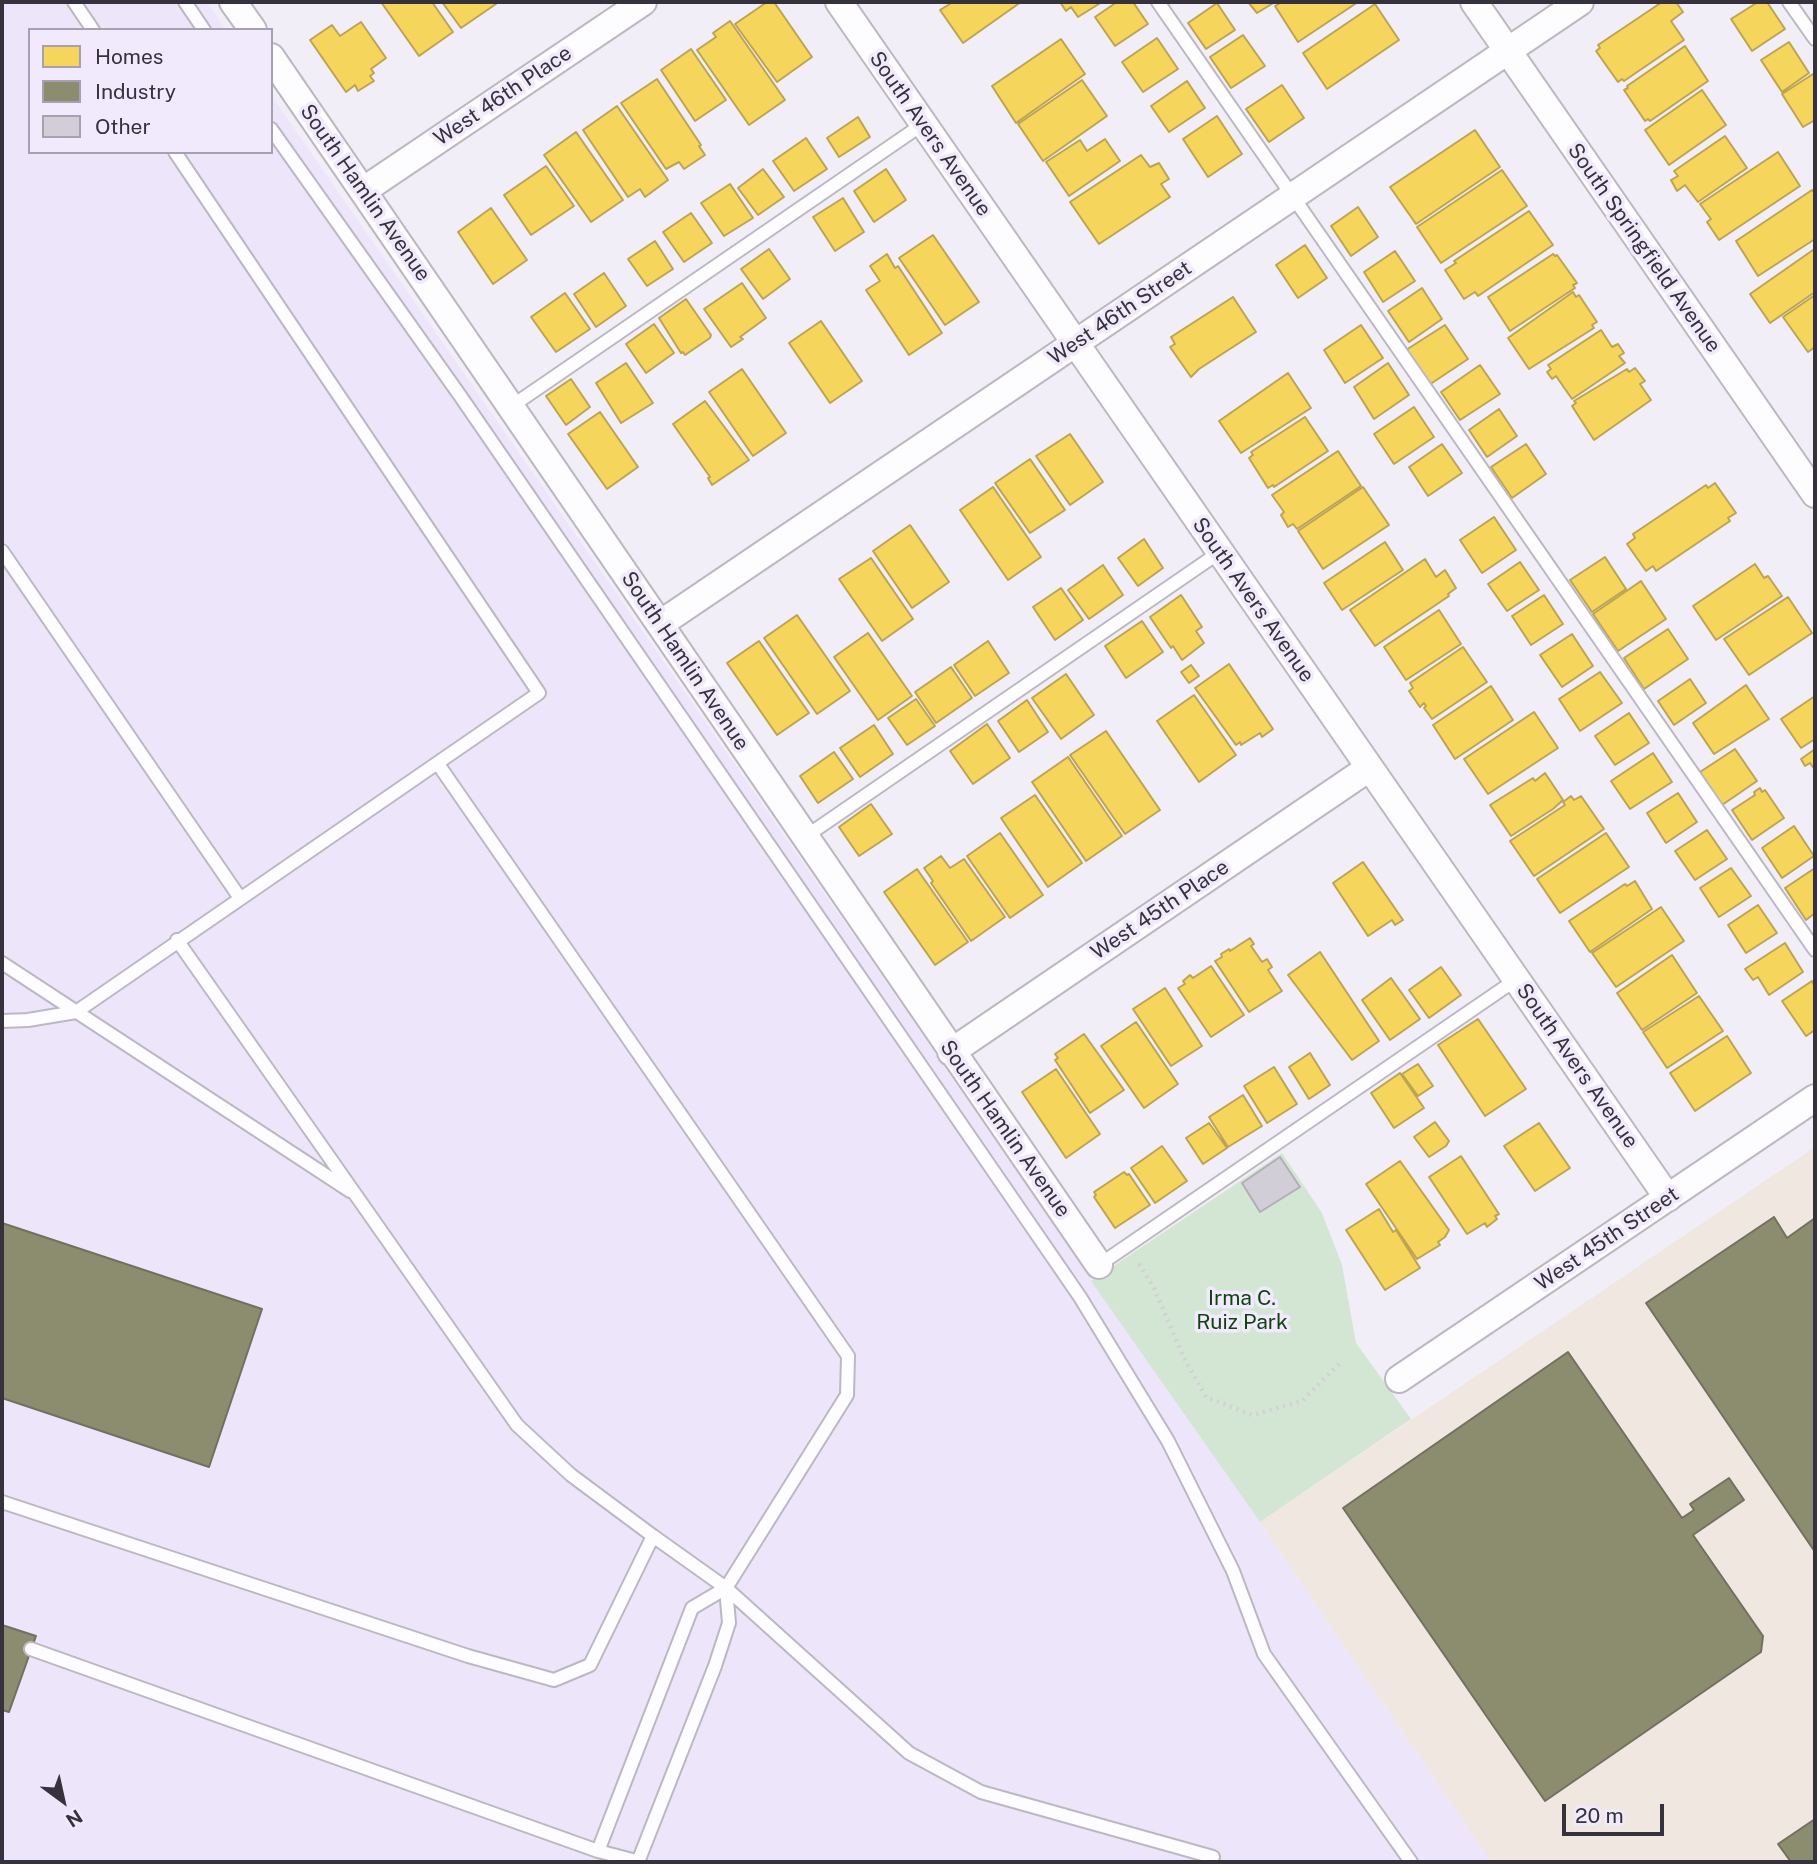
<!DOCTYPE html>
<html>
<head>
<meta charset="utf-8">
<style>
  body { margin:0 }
  #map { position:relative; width:1817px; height:1864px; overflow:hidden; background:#f2eef8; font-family:"Public Sans",sans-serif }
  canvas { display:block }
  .frame { position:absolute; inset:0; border:4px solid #36323d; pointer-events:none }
  .legend { position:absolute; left:28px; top:28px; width:245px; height:126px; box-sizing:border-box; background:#f1eafc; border:2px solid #a6a0b0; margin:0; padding:9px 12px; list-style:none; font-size:21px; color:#36323d }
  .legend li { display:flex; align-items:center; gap:14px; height:35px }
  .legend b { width:35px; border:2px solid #a6a0b0 }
  .north { position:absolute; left:28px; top:1766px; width:70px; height:70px; -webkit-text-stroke:5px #f1eafc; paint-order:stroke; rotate:147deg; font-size:19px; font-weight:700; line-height:28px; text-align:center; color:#36323d }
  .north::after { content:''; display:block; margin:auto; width:24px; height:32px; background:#36323d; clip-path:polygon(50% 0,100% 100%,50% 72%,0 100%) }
  .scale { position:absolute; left:1562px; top:1804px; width:102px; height:32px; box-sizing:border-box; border:4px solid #36323d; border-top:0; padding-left:9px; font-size:21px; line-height:24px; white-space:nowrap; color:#36323d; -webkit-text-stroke:5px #f1eafc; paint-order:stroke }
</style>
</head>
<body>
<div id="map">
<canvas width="1817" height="1864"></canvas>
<div class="frame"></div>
<ul class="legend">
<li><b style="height:19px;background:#f6d55c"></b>Homes</li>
<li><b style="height:19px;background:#8c8c6e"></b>Industry</li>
<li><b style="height:19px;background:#d2ced8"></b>Other</li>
</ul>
<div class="north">N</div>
<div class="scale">20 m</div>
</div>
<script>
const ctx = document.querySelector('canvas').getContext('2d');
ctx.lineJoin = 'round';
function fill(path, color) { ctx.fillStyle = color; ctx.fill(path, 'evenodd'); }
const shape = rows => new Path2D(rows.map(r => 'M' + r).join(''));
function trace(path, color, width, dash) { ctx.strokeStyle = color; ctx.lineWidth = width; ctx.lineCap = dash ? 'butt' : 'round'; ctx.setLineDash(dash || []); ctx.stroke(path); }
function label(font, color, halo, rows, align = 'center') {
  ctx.font = font + ' "Public Sans",sans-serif'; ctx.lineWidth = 7; ctx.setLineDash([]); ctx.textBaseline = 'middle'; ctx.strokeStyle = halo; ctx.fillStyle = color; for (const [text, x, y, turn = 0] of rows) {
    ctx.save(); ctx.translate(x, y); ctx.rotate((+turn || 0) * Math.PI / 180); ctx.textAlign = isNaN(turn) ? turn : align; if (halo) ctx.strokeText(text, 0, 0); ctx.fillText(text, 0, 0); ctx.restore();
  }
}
const built = shape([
  [2,2,207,2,226,30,30,30,30,152,271,152,271,95,1260,1522,1491,1862,2,1862]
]);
const industrial = shape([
  [1815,1147,1815,1862,1491,1862,1260,1522]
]);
const green = shape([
  [1282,1153,1322,1213,1342,1265,1356,1343,1411,1419,1260,1522,1091,1281]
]);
const homes = shape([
  [381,2,432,2,453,32,419,56,381,2],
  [442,2,494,2,496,4,461,28,442,2],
  [767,2,774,2,812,57,777,82,735,24,767,2],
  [953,2,1021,2,963,43,940,10,953,2],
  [1060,2,1102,2,1078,17,1071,7,1066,11,1060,2],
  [1117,2,1133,2,1148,24,1115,46,1095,17,1117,2],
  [1248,2,1275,2,1257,13,1248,2],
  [1282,2,1358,2,1298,42,1275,6,1282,2],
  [1662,2,1676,2,1683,12,1671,21,1684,40,1624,81,1622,79,1618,82,1596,51,1600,48,1598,45,1662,2],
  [1758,2,1767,2,1785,29,1752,51,1731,19,1758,2],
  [1217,3,1235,30,1206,49,1188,23,1217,3],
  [1375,4,1399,40,1327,89,1303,53,1375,4],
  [730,21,785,100,749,125,697,50,716,37,713,33,730,21],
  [361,22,386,58,371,69,374,73,370,76,374,81,358,91,355,85,346,92,310,40,332,25,340,36,361,22],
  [1243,35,1265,66,1231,88,1210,57,1243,35],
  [1157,38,1178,69,1143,92,1122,62,1157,38],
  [1061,39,1085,74,1016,123,992,86,1061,39],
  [1789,42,1809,73,1782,92,1761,60,1789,42],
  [1685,46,1708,81,1650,121,1648,119,1645,121,1624,90,1628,88,1627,86,1685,46],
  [691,49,726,100,695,121,661,70,691,49],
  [1813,74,1815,77,1815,120,1803,127,1782,94,1813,74],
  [657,79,701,145,699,146,705,155,684,169,679,162,666,169,621,103,657,79],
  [1082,80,1107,116,1043,161,1018,124,1082,80],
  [1187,81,1205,108,1169,132,1151,106,1187,81],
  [1282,85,1304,118,1269,142,1246,109,1282,85],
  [1702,90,1726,125,1669,165,1645,130,1702,90],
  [617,106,668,180,645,197,640,189,628,197,583,130,617,106],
  [1217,116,1242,154,1208,177,1183,139,1217,116],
  [858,117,870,137,839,157,827,138,858,117],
  [1475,130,1500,167,1416,224,1390,187,1475,130],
  [576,132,623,200,591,222,544,155,576,132],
  [1725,136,1747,168,1698,202,1685,185,1677,191,1671,180,1678,176,1674,171,1725,136],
  [806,138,827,169,794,191,773,161,806,138],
  [1105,139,1120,161,1069,196,1046,162,1080,140,1087,151,1105,139],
  [1778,152,1800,186,1719,240,1707,222,1711,219,1700,204,1778,152],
  [1141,155,1150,167,1159,163,1169,179,1161,184,1170,197,1099,244,1070,202,1141,155],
  [546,166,574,206,531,235,504,195,546,166],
  [763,169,784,197,758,215,738,188,763,169],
  [886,169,906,200,874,222,854,191,886,169],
  [1502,170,1527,206,1441,263,1417,227,1502,170],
  [730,184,753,218,724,236,701,203,730,184],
  [1812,190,1815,194,1815,239,1758,276,1736,241,1812,190],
  [843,198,864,232,835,251,813,217,843,198],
  [1358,207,1378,237,1351,256,1331,226,1358,207],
  [491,208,527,260,493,284,458,232,491,208],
  [1529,211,1553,245,1478,296,1475,292,1464,299,1445,270,1456,263,1454,261,1529,211],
  [691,213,712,243,684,262,663,232,691,213],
  [933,235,979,302,945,325,899,258,933,235],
  [655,241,673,269,647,286,628,259,655,241],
  [1305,245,1327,278,1298,298,1276,265,1305,245],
  [769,249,790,279,763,299,741,269,769,249],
  [1813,250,1815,254,1815,292,1770,323,1750,294,1813,250],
  [1395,251,1415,281,1383,302,1364,272,1395,251],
  [887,254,895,268,898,266,942,333,909,355,866,290,880,281,870,266,887,254],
  [1553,254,1555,256,1557,255,1577,283,1573,285,1575,288,1510,331,1488,297,1553,254],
  [604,273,626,306,596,327,574,294,604,273],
  [742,283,766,318,740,337,743,339,731,347,704,309,742,283],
  [1422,288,1442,319,1409,342,1388,311,1422,288],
  [1573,292,1576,297,1579,295,1597,322,1592,325,1594,328,1529,369,1508,338,1573,292],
  [565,293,590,329,556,352,531,317,565,293],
  [1815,295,1815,347,1808,352,1783,317,1815,295],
  [1233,297,1256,332,1199,369,1191,377,1170,347,1175,344,1171,337,1233,297],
  [686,299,711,335,710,338,685,355,683,352,681,353,659,318,686,299],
  [821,321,862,381,830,403,789,343,821,321],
  [654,324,674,353,646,373,626,344,654,324],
  [1361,325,1383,358,1345,383,1324,350,1361,325],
  [1445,325,1468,359,1429,385,1406,350,1445,325],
  [1601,330,1612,347,1618,344,1624,353,1619,356,1625,363,1572,399,1556,376,1552,379,1547,372,1551,369,1548,365,1601,330],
  [626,363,653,403,621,423,596,383,626,363],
  [1388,363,1409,395,1374,419,1354,387,1388,363],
  [1480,365,1500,394,1460,420,1441,392,1480,365],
  [1635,368,1645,381,1640,384,1651,400,1594,440,1572,406,1576,403,1574,401,1627,369,1629,372,1635,368],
  [742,369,786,433,753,456,709,392,742,369],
  [1288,373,1311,408,1241,453,1219,421,1288,373],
  [571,379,590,407,566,425,546,396,571,379],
  [705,401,749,460,712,485,708,478,710,477,673,424,705,401],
  [1414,407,1434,437,1394,464,1374,434,1414,407],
  [1499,409,1517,436,1487,457,1469,430,1499,409],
  [600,412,638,467,607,489,568,434,600,412],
  [1305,417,1328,451,1274,487,1273,485,1268,488,1249,458,1253,455,1251,452,1305,417],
  [1070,434,1103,482,1070,505,1036,456,1070,434],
  [1442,444,1462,473,1428,496,1409,467,1442,444],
  [1526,444,1546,474,1512,498,1491,467,1526,444],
  [1338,451,1361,486,1297,529,1293,524,1288,527,1281,515,1284,512,1272,495,1338,451],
  [1030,459,1065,510,1030,533,995,483,1030,459],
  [1715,483,1736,513,1728,518,1730,521,1656,571,1653,566,1646,571,1627,544,1635,538,1633,534,1706,485,1708,488,1715,483],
  [993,487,1041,557,1008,580,960,510,993,487],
  [1363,487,1389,525,1323,569,1298,531,1363,487],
  [1494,517,1516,550,1482,573,1460,540,1494,517],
  [910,525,949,582,912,608,873,551,910,525],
  [1144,539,1163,568,1138,586,1118,558,1144,539],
  [1385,542,1403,570,1342,610,1324,583,1385,542],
  [1605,557,1626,589,1592,612,1570,580,1605,557],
  [871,558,913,619,882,641,839,579,871,558],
  [1425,559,1436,577,1445,570,1456,588,1448,594,1449,596,1375,646,1350,610,1425,559],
  [1520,562,1539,590,1507,611,1488,584,1520,562],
  [1755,564,1764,578,1768,576,1782,596,1716,640,1693,606,1755,564],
  [1103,565,1123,595,1089,619,1068,590,1103,565],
  [1641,581,1666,619,1618,651,1593,614,1641,581],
  [1061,588,1083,620,1055,640,1033,607,1061,588],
  [1181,595,1202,627,1196,631,1204,643,1182,660,1173,646,1171,648,1150,617,1181,595],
  [1544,595,1563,624,1531,645,1512,616,1544,595],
  [1788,597,1812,633,1749,675,1724,639,1788,597],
  [1439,610,1461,644,1406,680,1384,647,1439,610],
  [797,615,850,691,817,714,764,638,797,615],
  [1142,621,1163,652,1126,678,1105,646,1142,621],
  [1668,629,1688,659,1644,689,1624,658,1668,629],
  [868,633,912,696,878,720,834,657,868,633],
  [1572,634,1593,666,1562,687,1540,655,1572,634],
  [759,641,809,713,777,735,727,663,759,641],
  [988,641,1009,673,975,696,954,665,988,641],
  [1463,647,1487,682,1432,719,1424,708,1426,706,1424,703,1420,707,1409,691,1413,688,1410,683,1463,647],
  [1229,664,1273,729,1262,737,1260,733,1241,745,1240,742,1236,745,1195,688,1229,664],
  [1191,665,1199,676,1189,683,1181,672,1191,665],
  [951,667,972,698,936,723,915,692,951,667],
  [1600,672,1622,703,1580,731,1559,699,1600,672],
  [1066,674,1094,715,1061,739,1032,698,1066,674],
  [1690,679,1706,703,1674,725,1658,701,1690,679],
  [1746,685,1769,719,1714,754,1693,723,1746,685],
  [1491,686,1513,720,1455,759,1433,725,1491,686],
  [1194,695,1236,755,1199,782,1157,721,1194,695],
  [1815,696,1815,739,1801,748,1781,719,1815,696],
  [916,699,935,726,907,745,888,718,916,699],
  [1027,700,1048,732,1019,752,998,721,1027,700],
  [1534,712,1558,748,1488,794,1464,759,1534,712],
  [1629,713,1649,743,1615,765,1595,736,1629,713],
  [987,724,1010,758,973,784,950,751,987,724],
  [874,725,893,754,860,777,840,748,874,725],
  [1106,731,1160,810,1125,834,1070,755,1106,731],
  [1735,749,1757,781,1722,805,1700,772,1735,749],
  [1815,749,1815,770,1810,763,1805,766,1801,759,1815,749],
  [834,752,853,779,818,803,800,776,834,752],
  [1653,753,1672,782,1630,809,1611,781,1653,753],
  [1068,757,1122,836,1086,861,1032,782,1068,757],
  [1545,773,1563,800,1553,809,1511,836,1490,805,1533,778,1535,781,1545,773],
  [1760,788,1762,792,1765,790,1784,818,1752,840,1732,810,1755,795,1754,792,1760,788],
  [1678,793,1697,822,1666,843,1647,813,1678,793],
  [1035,795,1082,863,1048,887,1001,818,1035,795],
  [1571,796,1574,800,1581,796,1604,829,1534,876,1510,841,1565,805,1563,802,1571,796],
  [871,804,892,834,859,856,839,827,871,804],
  [1794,826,1814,856,1782,878,1762,848,1794,826],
  [1707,830,1727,859,1695,880,1675,851,1707,830],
  [1000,833,1043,895,1010,918,967,856,1000,833],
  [1606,833,1629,867,1560,913,1537,879,1606,833],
  [941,856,950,868,964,859,1005,917,971,941,931,883,933,881,924,868,941,856],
  [1363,862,1403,920,1395,925,1392,920,1368,936,1333,883,1363,862],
  [1731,868,1751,896,1719,917,1700,888,1731,868],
  [1815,868,1815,913,1806,920,1785,888,1815,868],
  [917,869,968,942,935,965,884,892,917,869],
  [1635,881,1652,909,1590,952,1569,921,1625,884,1627,886,1635,881],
  [1758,905,1777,933,1746,953,1728,925,1758,905],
  [1661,907,1684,941,1616,987,1592,953,1661,907],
  [1250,938,1254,944,1251,946,1262,962,1267,959,1272,967,1268,970,1282,991,1249,1012,1215,961,1222,957,1221,954,1229,949,1230,951,1250,938],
  [1785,943,1803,972,1769,995,1758,977,1753,980,1745,969,1785,943],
  [1320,952,1379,1041,1352,1060,1288,975,1320,952],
  [1672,955,1697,993,1642,1030,1617,993,1672,955],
  [1211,966,1244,1015,1211,1037,1178,988,1185,984,1183,981,1190,975,1193,978,1211,966],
  [1441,967,1461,995,1429,1018,1409,990,1441,967],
  [1391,978,1420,1019,1390,1040,1362,1000,1391,978],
  [1812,981,1815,987,1815,1030,1806,1036,1782,1001,1812,981],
  [1165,988,1202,1046,1171,1066,1133,1009,1165,988],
  [1699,996,1723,1031,1667,1068,1643,1032,1699,996],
  [1478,1019,1526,1089,1485,1116,1438,1045,1478,1019],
  [1136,1022,1178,1084,1144,1108,1101,1046,1136,1022],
  [1084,1034,1124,1090,1090,1113,1055,1060,1058,1058,1055,1054,1084,1034],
  [1727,1036,1751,1073,1695,1111,1670,1073,1727,1036],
  [1310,1053,1330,1085,1309,1099,1289,1067,1310,1053],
  [1418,1064,1433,1086,1418,1096,1402,1074,1418,1064],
  [1274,1067,1297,1104,1267,1123,1244,1086,1274,1067],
  [1056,1069,1100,1134,1066,1158,1022,1092,1056,1069],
  [1400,1073,1424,1108,1394,1128,1371,1093,1400,1073],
  [1243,1095,1262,1126,1228,1147,1209,1117,1243,1095],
  [1435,1122,1449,1141,1446,1146,1429,1157,1414,1137,1435,1122],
  [1209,1123,1227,1148,1203,1164,1186,1138,1209,1123],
  [1539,1123,1570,1168,1535,1191,1504,1146,1539,1123],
  [1162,1146,1187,1181,1155,1203,1131,1168,1162,1146],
  [1461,1156,1499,1214,1495,1216,1497,1219,1487,1227,1485,1223,1467,1234,1429,1177,1461,1156],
  [1400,1161,1449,1230,1445,1237,1438,1242,1440,1245,1417,1259,1366,1184,1400,1161],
  [1124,1172,1127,1175,1129,1174,1150,1205,1115,1228,1094,1197,1096,1195,1094,1192,1124,1172],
  [1379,1209,1393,1232,1396,1230,1420,1268,1385,1290,1346,1230,1379,1209]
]);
const industry = shape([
  [1774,1217,1787,1238,1815,1218,1815,1552,1646,1303,1774,1217],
  [2,1223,262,1309,209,1467,2,1398,2,1223],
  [1568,1352,1682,1518,1694,1510,1690,1504,1729,1478,1744,1500,1693,1535,1763,1636,1761,1652,1545,1801,1343,1508,1568,1352],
  [2,1625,36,1636,9,1712,2,1710,2,1625],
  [1815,1819,1815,1862,1791,1862,1778,1844,1815,1819]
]);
const building = shape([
  [1280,1157,1300,1187,1260,1212,1242,1183,1280,1157]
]);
const path = shape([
  [1139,1264,1154,1288,1183,1356,1206,1397,1252,1415,1302,1401,1341,1362]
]);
const service = shape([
  [74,2,93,30],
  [185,2,204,30],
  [1158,2,1815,950],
  [1789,2,1815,39],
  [271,129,461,397,1080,1297,1168,1441,1233,1571,1264,1654,1411,1862],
  [512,406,923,124],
  [2,551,240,898],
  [438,764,848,1356,847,1395,726,1588,692,1608,598,1851],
  [805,837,1220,552],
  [2,963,350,1191],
  [2,1021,28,1020,76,1012,539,693,175,152],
  [1099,1265,1517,979],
  [2,1502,468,1656,554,1680,590,1665,653,1536,571,1475,517,1425,177,940],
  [653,1536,726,1588,909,1753,981,1792,1213,1857],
  [31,1649,598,1851,640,1862],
  [638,1862,715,1666,729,1623,726,1588]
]);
const minor = shape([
  [233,2,253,30],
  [839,2,1668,1198],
  [1474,2,1815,494],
  [271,57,1099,1265],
  [364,190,643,2],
  [660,624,1580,2],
  [951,1052,1369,768],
  [1399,1379,1815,1098]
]);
const streetNames = [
  ["West 46th Place",503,96,-34],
  ["South Avers Avenue",930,134,55],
  ["South Hamlin Avenue",365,193,55],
  ["South Springfield Avenue",1644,248,55],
  ["West 46th Street",1120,313,-34],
  ["South Avers Avenue",1253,600,55],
  ["South Hamlin Avenue",685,661,56],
  ["West 45th Place",1160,910,-34],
  ["South Avers Avenue",1577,1066,55],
  ["South Hamlin Avenue",1005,1129,55],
  ["West 45th Street",1607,1239,-34]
];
const parkNames = [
  ["Irma C.",1242,1299],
  ["Ruiz Park",1242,1323]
];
fill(built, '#ede5fa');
fill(industrial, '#f0e7e1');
fill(green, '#d3e6d3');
fill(homes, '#f6d55c');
trace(homes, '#bca453', 2);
fill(industry, '#8c8c6e');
trace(industry, '#72715f', 2);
fill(building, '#d2ced8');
trace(building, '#b2aeb7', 2);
trace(service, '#bcb8c2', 16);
trace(minor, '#bcb8c2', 30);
trace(path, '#d2d0d3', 4.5, [2, 5]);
trace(service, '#fdfcfe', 12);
trace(minor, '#fdfcfe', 26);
label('21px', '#36323d', '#f1eafc', streetNames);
label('21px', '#12430f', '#f1eafc', parkNames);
</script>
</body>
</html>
